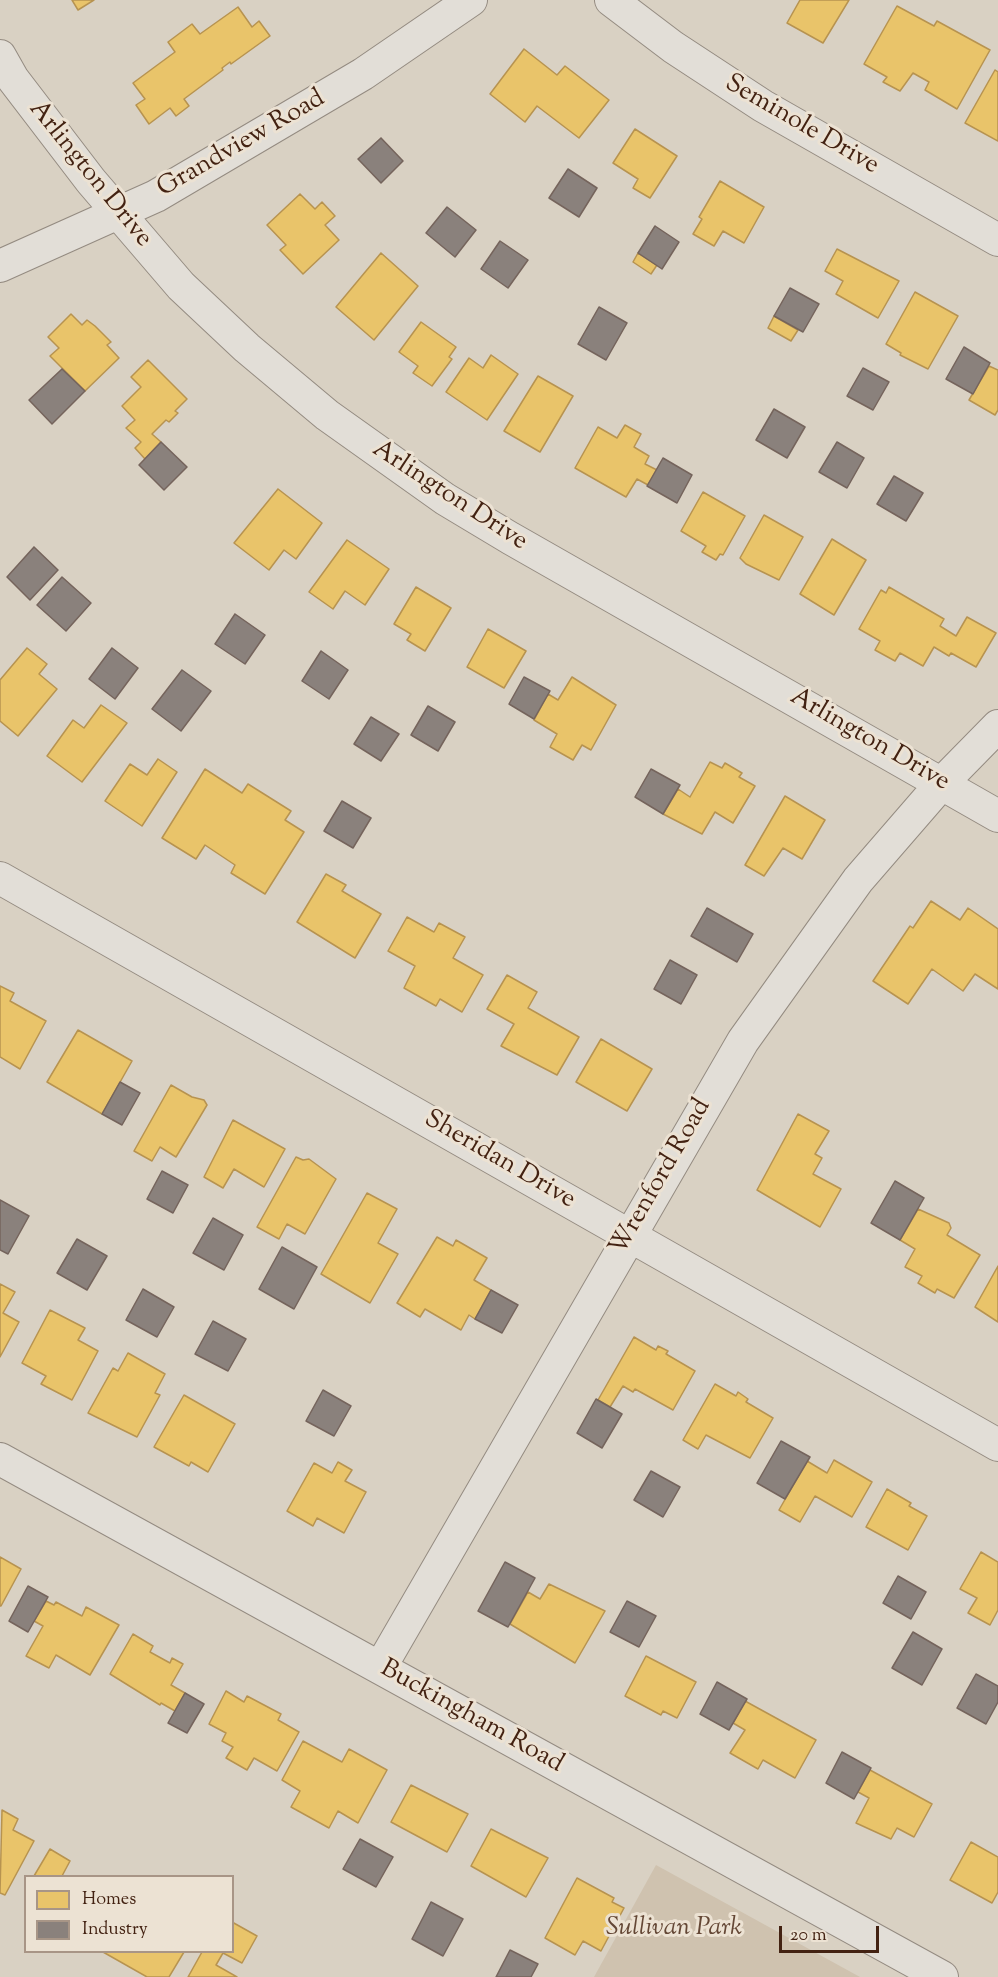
<!DOCTYPE html>
<html>
<head>
<meta charset="utf-8">
<style>
  body { margin:0 }
  #map { position:relative; width:998px; height:1977px; overflow:hidden; background:#d9d1c3; font-family:"Sorts Mill Goudy",serif }
  canvas { display:block }
  .legend { position:absolute; left:24px; top:1875px; width:210px; height:78px; box-sizing:border-box; background:#ece2d3; border:2px solid #a89586; margin:0; padding:8px 10px; list-style:none; font-size:18px; color:#432212 }
  .legend li { display:flex; align-items:center; gap:12px; height:30px }
  .legend b { width:30px; border:2px solid #a89586 }
  .scale { position:absolute; left:779px; top:1926px; width:100px; height:27px; box-sizing:border-box; border:3px solid #432212; border-top:0; padding-left:8px; font-size:18px; line-height:21px; white-space:nowrap; color:#432212; -webkit-text-stroke:4px #ece2d3; paint-order:stroke }
</style>
</head>
<body>
<div id="map">
<canvas width="998" height="1977"></canvas>
<ul class="legend">
<li><b style="height:16px;background:#e9c46a"></b>Homes</li>
<li><b style="height:16px;background:#8a817c"></b>Industry</li>
</ul>
<div class="scale">20 m</div>
</div>
<script>
const ctx = document.querySelector('canvas').getContext('2d');
ctx.lineJoin = 'round';
function fill(path, color) { ctx.fillStyle = color; ctx.fill(path, 'evenodd'); }
const shape = rows => new Path2D(rows.map(r => 'M' + r).join(''));
function trace(path, color, width, dash) { ctx.strokeStyle = color; ctx.lineWidth = width; ctx.lineCap = dash ? 'butt' : 'round'; ctx.setLineDash(dash || []); ctx.stroke(path); }
function label(font, color, halo, rows, align = 'center') {
  ctx.font = font + ' "Sorts Mill Goudy",serif'; ctx.lineWidth = 6; ctx.setLineDash([]); ctx.textBaseline = 'middle'; ctx.strokeStyle = halo; ctx.fillStyle = color; for (const [text, x, y, turn = 0] of rows) {
    ctx.save(); ctx.translate(x, y); ctx.rotate((+turn || 0) * Math.PI / 180); ctx.textAlign = isNaN(turn) ? turn : align; if (halo) ctx.strokeText(text, 0, 0); ctx.fillText(text, 0, 0); ctx.restore();
  }
}
const green = shape([
  [656,1865,860,1977,594,1977]
]);
const homes = shape([
  [72,0,94,0,78,10,72,0],
  [800,0,849,0,823,43,787,23,800,0],
  [897,6,934,26,937,21,990,50,957,109,925,90,929,82,913,73,900,91,883,82,887,77,864,64,897,6],
  [238,7,252,27,259,21,270,36,231,64,230,62,222,68,223,70,184,99,189,106,176,116,170,108,149,124,136,105,145,99,133,83,175,52,168,42,192,24,200,34,238,7],
  [524,49,557,75,565,66,609,100,579,138,537,106,525,122,490,94,524,49],
  [995,70,998,72,998,141,965,123,995,70],
  [635,129,677,156,650,198,633,188,638,179,613,163,635,129],
  [720,181,764,207,744,243,723,231,714,246,693,234,702,219,699,217,720,181],
  [300,194,315,209,322,202,335,216,325,225,339,240,303,274,280,250,286,245,267,225,300,194],
  [837,249,899,281,878,318,836,294,843,281,825,271,837,249],
  [381,253,418,286,374,340,336,307,381,253],
  [638,253,657,265,651,274,633,262,638,253],
  [915,292,958,316,928,369,900,355,901,353,886,344,915,292],
  [71,314,82,325,87,320,95,326,111,342,107,345,119,358,85,391,50,356,59,348,48,337,71,314],
  [774,316,798,330,791,341,768,328,774,316],
  [421,322,456,347,449,357,452,359,432,386,413,373,418,366,399,352,421,322],
  [491,355,518,374,487,420,446,392,469,358,483,368,491,355],
  [148,360,187,399,175,411,178,413,169,422,166,420,152,434,161,442,145,459,135,448,141,442,126,428,135,420,122,406,141,387,131,377,148,360],
  [989,366,998,370,998,410,995,415,969,400,989,366],
  [538,376,573,396,540,452,504,431,538,376],
  [625,425,641,434,634,447,649,456,645,464,657,470,648,485,637,479,626,497,575,468,598,427,617,438,625,425],
  [278,489,322,523,296,559,284,550,269,570,234,543,278,489],
  [703,492,745,516,723,555,720,554,716,560,702,552,706,546,681,531,703,492],
  [764,515,803,537,779,580,746,564,740,558,764,515],
  [832,539,866,560,834,615,800,594,832,539],
  [347,540,389,569,365,605,345,591,333,609,309,592,347,540],
  [416,587,451,608,425,651,407,640,411,634,394,624,416,587],
  [889,587,944,619,940,626,956,636,967,617,996,633,976,667,951,653,949,656,934,647,923,666,900,653,895,661,875,650,880,641,859,629,881,590,886,593,889,587],
  [488,629,526,651,504,688,467,667,488,629],
  [27,648,47,664,39,674,57,689,18,736,0,721,0,680,27,648],
  [572,677,616,705,591,750,582,745,573,760,550,747,557,734,534,720,548,694,558,700,572,677],
  [101,705,127,723,82,782,47,756,73,720,84,728,101,705],
  [158,759,177,772,142,826,105,801,130,764,147,775,158,759],
  [710,762,722,768,725,763,742,773,739,777,755,786,733,823,715,812,702,834,663,814,678,789,690,797,710,762],
  [205,769,242,793,248,784,291,811,285,820,304,832,265,894,231,873,235,865,205,845,196,859,162,838,205,769],
  [785,796,825,820,802,859,783,848,764,876,745,865,785,796],
  [326,874,346,885,342,891,381,914,355,958,297,922,326,874],
  [931,901,960,920,968,908,998,929,998,989,975,974,963,991,932,969,908,1004,873,981,910,926,913,928,931,901],
  [407,917,434,932,439,923,465,937,453,958,483,975,462,1012,440,999,436,1006,404,988,415,966,388,951,407,917],
  [507,975,537,992,528,1008,579,1037,557,1075,501,1046,514,1024,487,1009,507,975],
  [0,986,14,993,10,1001,46,1021,20,1069,0,1057,0,986],
  [78,1030,132,1061,102,1114,47,1082,78,1030],
  [601,1039,652,1069,627,1111,576,1082,601,1039],
  [171,1085,192,1097,204,1100,207,1105,176,1157,160,1147,152,1161,134,1151,171,1085],
  [798,1114,829,1131,815,1154,822,1158,813,1174,841,1189,820,1227,757,1190,798,1114],
  [233,1120,285,1149,264,1187,234,1169,223,1188,204,1177,233,1120],
  [296,1157,303,1160,309,1159,336,1179,305,1234,287,1224,279,1239,257,1227,296,1157],
  [367,1193,397,1209,378,1243,398,1254,370,1303,321,1274,367,1193],
  [918,1209,949,1223,951,1228,947,1235,980,1255,954,1298,937,1289,935,1293,918,1283,922,1276,905,1267,915,1249,900,1240,918,1209],
  [437,1237,453,1246,456,1240,487,1258,474,1280,491,1290,475,1319,469,1315,461,1330,425,1309,420,1317,397,1303,437,1237],
  [998,1266,998,1322,975,1307,998,1266],
  [0,1284,15,1292,3,1313,19,1322,0,1357,0,1284],
  [50,1310,85,1328,78,1340,98,1351,72,1400,41,1384,46,1376,22,1363,50,1310],
  [634,1337,656,1350,658,1346,668,1351,666,1354,695,1371,673,1410,635,1389,633,1392,623,1386,610,1407,598,1400,634,1337],
  [128,1353,165,1374,155,1393,160,1395,137,1437,88,1413,113,1368,118,1371,128,1353],
  [715,1384,736,1396,738,1392,748,1399,746,1402,773,1418,750,1458,706,1435,698,1449,683,1440,715,1384],
  [184,1395,235,1424,208,1472,191,1462,189,1466,154,1447,184,1395],
  [834,1460,872,1482,852,1517,815,1496,800,1522,779,1510,807,1461,827,1473,834,1460],
  [338,1462,352,1470,345,1481,366,1492,344,1533,317,1518,313,1526,287,1511,314,1463,332,1473,338,1462],
  [887,1489,911,1503,909,1506,927,1516,908,1550,866,1527,887,1489],
  [981,1552,998,1562,998,1610,990,1625,968,1613,977,1598,960,1589,981,1552],
  [0,1557,21,1569,1,1606,0,1606,0,1557],
  [549,1584,605,1611,575,1663,510,1624,528,1592,540,1599,549,1584],
  [46,1601,54,1605,56,1602,82,1616,86,1607,119,1625,90,1675,56,1655,49,1668,26,1656,43,1626,34,1621,46,1601],
  [133,1634,153,1646,150,1652,170,1663,172,1658,183,1664,171,1685,185,1693,175,1711,161,1703,160,1705,110,1674,133,1634],
  [646,1656,696,1682,677,1718,663,1711,661,1715,625,1696,646,1656],
  [226,1691,244,1702,247,1696,281,1714,278,1720,299,1732,277,1771,254,1758,247,1770,226,1758,233,1747,222,1741,226,1733,209,1724,226,1691],
  [745,1701,816,1740,795,1778,763,1760,758,1769,730,1753,745,1730,733,1723,745,1701],
  [303,1741,342,1762,349,1749,387,1770,358,1823,338,1811,329,1828,291,1807,300,1791,282,1780,303,1741],
  [870,1770,932,1804,914,1837,897,1828,891,1839,856,1823,869,1798,858,1792,870,1770],
  [411,1785,468,1814,447,1852,391,1822,411,1785],
  [2,1810,18,1819,13,1830,34,1841,5,1895,0,1893,2,1810],
  [491,1829,548,1858,526,1897,471,1866,491,1829],
  [971,1842,998,1857,998,1892,992,1903,950,1880,971,1842],
  [50,1849,70,1861,62,1876,34,1876,50,1849],
  [577,1878,614,1898,612,1902,624,1908,601,1951,583,1941,575,1955,545,1938,577,1878],
  [232,1922,257,1936,242,1963,223,1953,216,1965,237,1977,188,1977,202,1952,232,1952,232,1922],
  [103,1952,184,1952,169,1977,147,1977,103,1952]
]);
const industry = shape([
  [381,138,403,161,381,183,358,159,381,138],
  [568,169,597,188,579,217,549,198,568,169],
  [447,207,476,230,455,257,426,233,447,207],
  [655,226,679,242,662,269,638,253,655,226],
  [500,241,528,260,508,288,481,269,500,241],
  [790,288,819,304,803,332,774,316,790,288],
  [599,307,627,323,606,360,578,344,599,307],
  [964,347,990,363,973,394,946,379,964,347],
  [863,368,889,382,873,410,847,396,863,368],
  [62,369,85,391,52,424,29,400,62,369],
  [774,409,805,427,787,458,756,440,774,409],
  [161,442,187,467,164,490,139,465,161,442],
  [837,442,864,458,847,488,819,472,837,442],
  [663,458,692,475,677,503,647,486,663,458],
  [894,476,923,493,906,521,877,504,894,476],
  [34,547,58,570,30,600,7,577,34,547],
  [62,577,91,603,66,631,37,605,62,577],
  [235,614,265,635,245,664,215,644,235,614],
  [112,648,138,668,115,699,89,679,112,648],
  [321,651,348,670,329,699,302,681,321,651],
  [182,670,211,691,181,731,152,709,182,670],
  [524,677,550,691,534,719,509,704,524,677],
  [428,706,455,722,438,751,411,735,428,706],
  [371,717,399,734,381,761,354,744,371,717],
  [651,769,680,785,663,814,635,797,651,769],
  [342,801,371,818,353,848,324,831,342,801],
  [707,908,753,934,737,962,691,936,707,908],
  [670,960,697,975,681,1004,654,989,670,960],
  [120,1082,140,1093,122,1125,102,1114,120,1082],
  [162,1171,188,1185,173,1213,147,1199,162,1171],
  [895,1181,924,1198,900,1240,871,1223,895,1181],
  [0,1200,29,1216,8,1254,0,1250,0,1200],
  [213,1218,243,1235,224,1270,193,1253,213,1218],
  [77,1239,107,1256,87,1290,57,1273,77,1239],
  [282,1247,317,1267,294,1309,259,1289,282,1247],
  [143,1289,174,1307,157,1337,126,1320,143,1289],
  [491,1290,518,1305,502,1333,475,1319,491,1290],
  [213,1321,246,1339,228,1371,195,1354,213,1321],
  [323,1390,351,1406,334,1436,306,1421,323,1390],
  [596,1399,622,1414,602,1448,577,1433,596,1399],
  [781,1441,810,1457,785,1499,757,1483,781,1441],
  [651,1471,680,1487,663,1517,634,1500,651,1471],
  [505,1562,535,1578,508,1627,478,1611,505,1562],
  [898,1576,926,1592,911,1619,883,1603,898,1576],
  [28,1586,48,1597,28,1632,9,1621,28,1586],
  [627,1601,656,1616,639,1647,610,1632,627,1601],
  [913,1632,942,1649,922,1685,892,1668,913,1632],
  [976,1674,998,1686,998,1702,986,1724,957,1708,976,1674],
  [717,1682,747,1699,729,1730,700,1714,717,1682],
  [185,1693,204,1704,187,1733,168,1723,185,1693],
  [842,1752,871,1768,854,1799,826,1783,842,1752],
  [360,1839,393,1857,376,1887,343,1869,360,1839],
  [431,1902,463,1919,443,1956,412,1939,431,1902],
  [510,1950,538,1964,531,1977,496,1977,510,1950]
]);
const street = shape([
  [611,0,673,47,763,106,998,240],
  [0,56,13,79,91,181,181,286,247,348,327,415,445,499,510,538,998,816],
  [0,266,156,196,363,74,471,0],
  [0,878,998,1445],
  [0,1459,942,1977],
  [380,1668,743,1041,858,880,942,783,998,726]
]);
const streetNames = [
  ["Seminole Drive",801,126,30],
  ["Grandview Road",242,145,-30],
  ["Arlington Drive",89,175,51],
  ["Arlington Drive",449,497,33],
  ["Arlington Drive",869,741,30],
  ["Sheridan Drive",499,1161,30],
  ["Wrenford Road",662,1178,-60],
  ["Buckingham Road",471,1718,29]
];
const parkNames = [
  ["Sullivan Park",674,1930]
];
fill(green, '#cfc2af');
fill(homes, '#e9c46a');
trace(homes, '#b79350', 1.5);
fill(industry, '#8a817c');
trace(industry, '#75645c', 1.5);
trace(street, '#948b81', 34);
trace(street, '#e2ded7', 32);
label('26px', '#432212', '#ece2d3', streetNames);
label('italic 26px', '#644735', '#ece2d3', parkNames);
</script>
</body>
</html>
